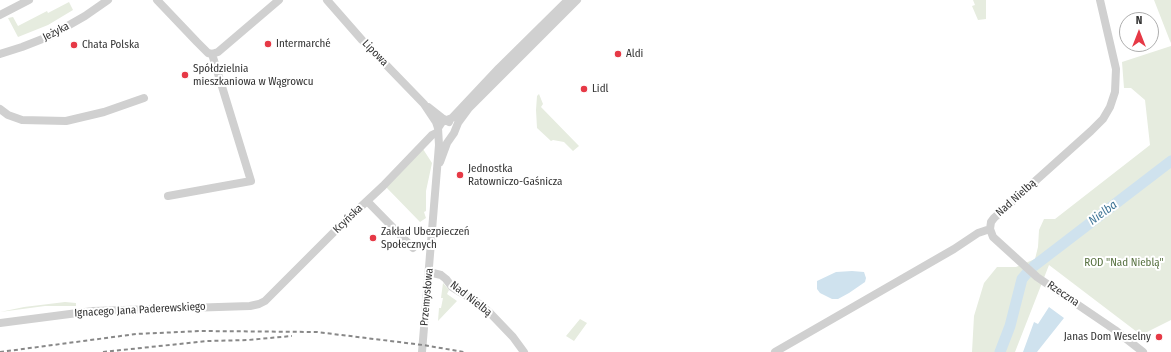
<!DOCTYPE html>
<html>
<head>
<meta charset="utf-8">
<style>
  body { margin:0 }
  #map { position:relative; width:1171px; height:352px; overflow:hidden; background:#fff; font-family:"Fira Sans Condensed",sans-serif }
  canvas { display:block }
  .north { position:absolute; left:1119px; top:12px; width:40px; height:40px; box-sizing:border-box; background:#fff; border:1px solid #adadad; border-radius:50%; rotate:0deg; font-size:11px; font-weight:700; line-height:16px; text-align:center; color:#333 }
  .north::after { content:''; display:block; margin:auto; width:14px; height:18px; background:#e63946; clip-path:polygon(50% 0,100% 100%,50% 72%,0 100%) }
</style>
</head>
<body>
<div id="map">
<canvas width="1171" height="352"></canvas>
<div class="north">N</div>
</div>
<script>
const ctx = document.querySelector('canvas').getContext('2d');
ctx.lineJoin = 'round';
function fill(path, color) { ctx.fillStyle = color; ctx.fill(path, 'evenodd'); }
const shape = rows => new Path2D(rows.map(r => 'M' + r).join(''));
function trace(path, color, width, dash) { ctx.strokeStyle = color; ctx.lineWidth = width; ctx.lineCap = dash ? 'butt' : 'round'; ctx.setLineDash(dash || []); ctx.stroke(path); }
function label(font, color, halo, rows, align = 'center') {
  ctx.font = font + ' "Fira Sans Condensed",sans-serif'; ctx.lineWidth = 4; ctx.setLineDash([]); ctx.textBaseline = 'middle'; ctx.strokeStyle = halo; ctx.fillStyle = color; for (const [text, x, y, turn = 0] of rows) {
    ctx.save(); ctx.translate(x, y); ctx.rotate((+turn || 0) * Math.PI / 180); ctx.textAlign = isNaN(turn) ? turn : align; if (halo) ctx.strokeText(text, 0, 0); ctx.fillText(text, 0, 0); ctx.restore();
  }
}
const green = shape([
  [973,0,986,0,986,19,978,20,972,6,975,5],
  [1154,0,1171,0,1171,43,1170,41],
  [69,2,73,10,48,25,18,37,8,18,13,17,18,26,47,11,48,13],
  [1171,46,1171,320,1141,335,1049,265,1015,352,972,352,974,316,984,283,997,267,1016,267,1035,259,1038,247,1039,230,1044,219,1055,219,1150,145,1145,100,1131,88,1124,88,1122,62],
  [539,94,543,104,541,107,579,146,573,151,564,142,553,140,551,141,537,128,536,110,537,96],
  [423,149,432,163,426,191,426,211,424,212,426,218,420,222,385,186],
  [443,283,449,290,447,294,457,301,438,321,439,308,441,308,443,298,441,298],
  [65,302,76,303,76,306,45,306,0,312,24,307],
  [580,319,587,323,574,341,566,336]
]);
const water = shape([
  [852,271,864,272,866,278,865,282,849,293,838,299,832,299,820,293,817,289,817,281,836,272],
  [1049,307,1064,318,1037,352,1023,352,1034,322,1038,324]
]);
const river = shape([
  [1034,266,1171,161],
  [1000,352,1010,326,1022,279,1027,273]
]);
const minor = shape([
  [157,0,197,42,208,53,212,54],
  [327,0,362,40,424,104,436,122,438,128,439,145,422,352],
  [1100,0,1116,69,1115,92,1110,107,1103,119,1091,131,994,218,991,222,990,229,993,237,1037,277,1115,330,1143,352],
  [0,15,29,0],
  [0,54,22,47,50,36,85,16,108,0],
  [212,54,218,52,279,0],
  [428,107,442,118,449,122],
  [0,109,8,115,22,120,66,121,104,112,144,98],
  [438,128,442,122,452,118,499,68,568,0],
  [440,162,447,143,454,133,458,123,469,108,577,0],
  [168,196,251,181,212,54],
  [367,201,413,248],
  [429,272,441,275,446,279,452,287,481,305,490,313,513,337,524,352],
  [0,323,93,311,250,306,259,304,265,301,337,229,383,186,432,135,438,132],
  [775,352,954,249,978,233,990,229]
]);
const rail = shape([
  [0,352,136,334,201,331,317,332,423,345,464,352],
  [103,352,207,341,248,340,292,336]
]);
const markers = [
  [268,44,4,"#e63946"],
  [74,45,4,"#e63946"],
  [618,54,4,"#e63946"],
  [185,75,4,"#e63946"],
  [584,89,4,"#e63946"],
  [460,175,4,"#e63946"],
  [373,238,4,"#e63946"],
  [1159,337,4,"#e63946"]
];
const streetNames = [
  ["Jeżyka",56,32,-27],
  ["Lipowa",375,53,46],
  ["Nad Nielbą",1016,198,-42],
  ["Kcyńska",348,219,-44],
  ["Rzeczna",1063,294,34],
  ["Przemysłowa",427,297,-85],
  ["Nad Nielbą",471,299,38],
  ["Ignacego Jana Paderewskiego",140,310,-3]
];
const poiNames = [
  ["Intermarché",276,44],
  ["Chata Polska",82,45],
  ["Aldi",626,54],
  ["Spółdzielnia",193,69],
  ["mieszkaniowa w Wągrowcu",193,82],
  ["Lidl",592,89],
  ["Jednostka",468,169],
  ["Ratowniczo-Gaśnicza",468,182],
  ["Zakład Ubezpieczeń",381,232],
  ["Społecznych",381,245],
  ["Janas Dom Weselny",1151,337,"right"]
];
const parkNames = [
  ["ROD \"Nad Nieblą\"",1124,263]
];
const waterNames = [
  ["Nielba",1103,213,-37]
];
fill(green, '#e6ecdf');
fill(water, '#cfe2ee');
trace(river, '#cfe2ee', 11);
trace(minor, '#d0d0d0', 8);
trace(rail, '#888', 2, [4, 3]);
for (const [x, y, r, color] of markers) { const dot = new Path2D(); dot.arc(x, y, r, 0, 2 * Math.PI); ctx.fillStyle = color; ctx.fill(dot); trace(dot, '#fff', 1.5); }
label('11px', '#333', '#fff', streetNames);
label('11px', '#333', '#fff', poiNames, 'left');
label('11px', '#56703f', '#fff', parkNames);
label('italic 12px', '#3f7597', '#fff', waterNames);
</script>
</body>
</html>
